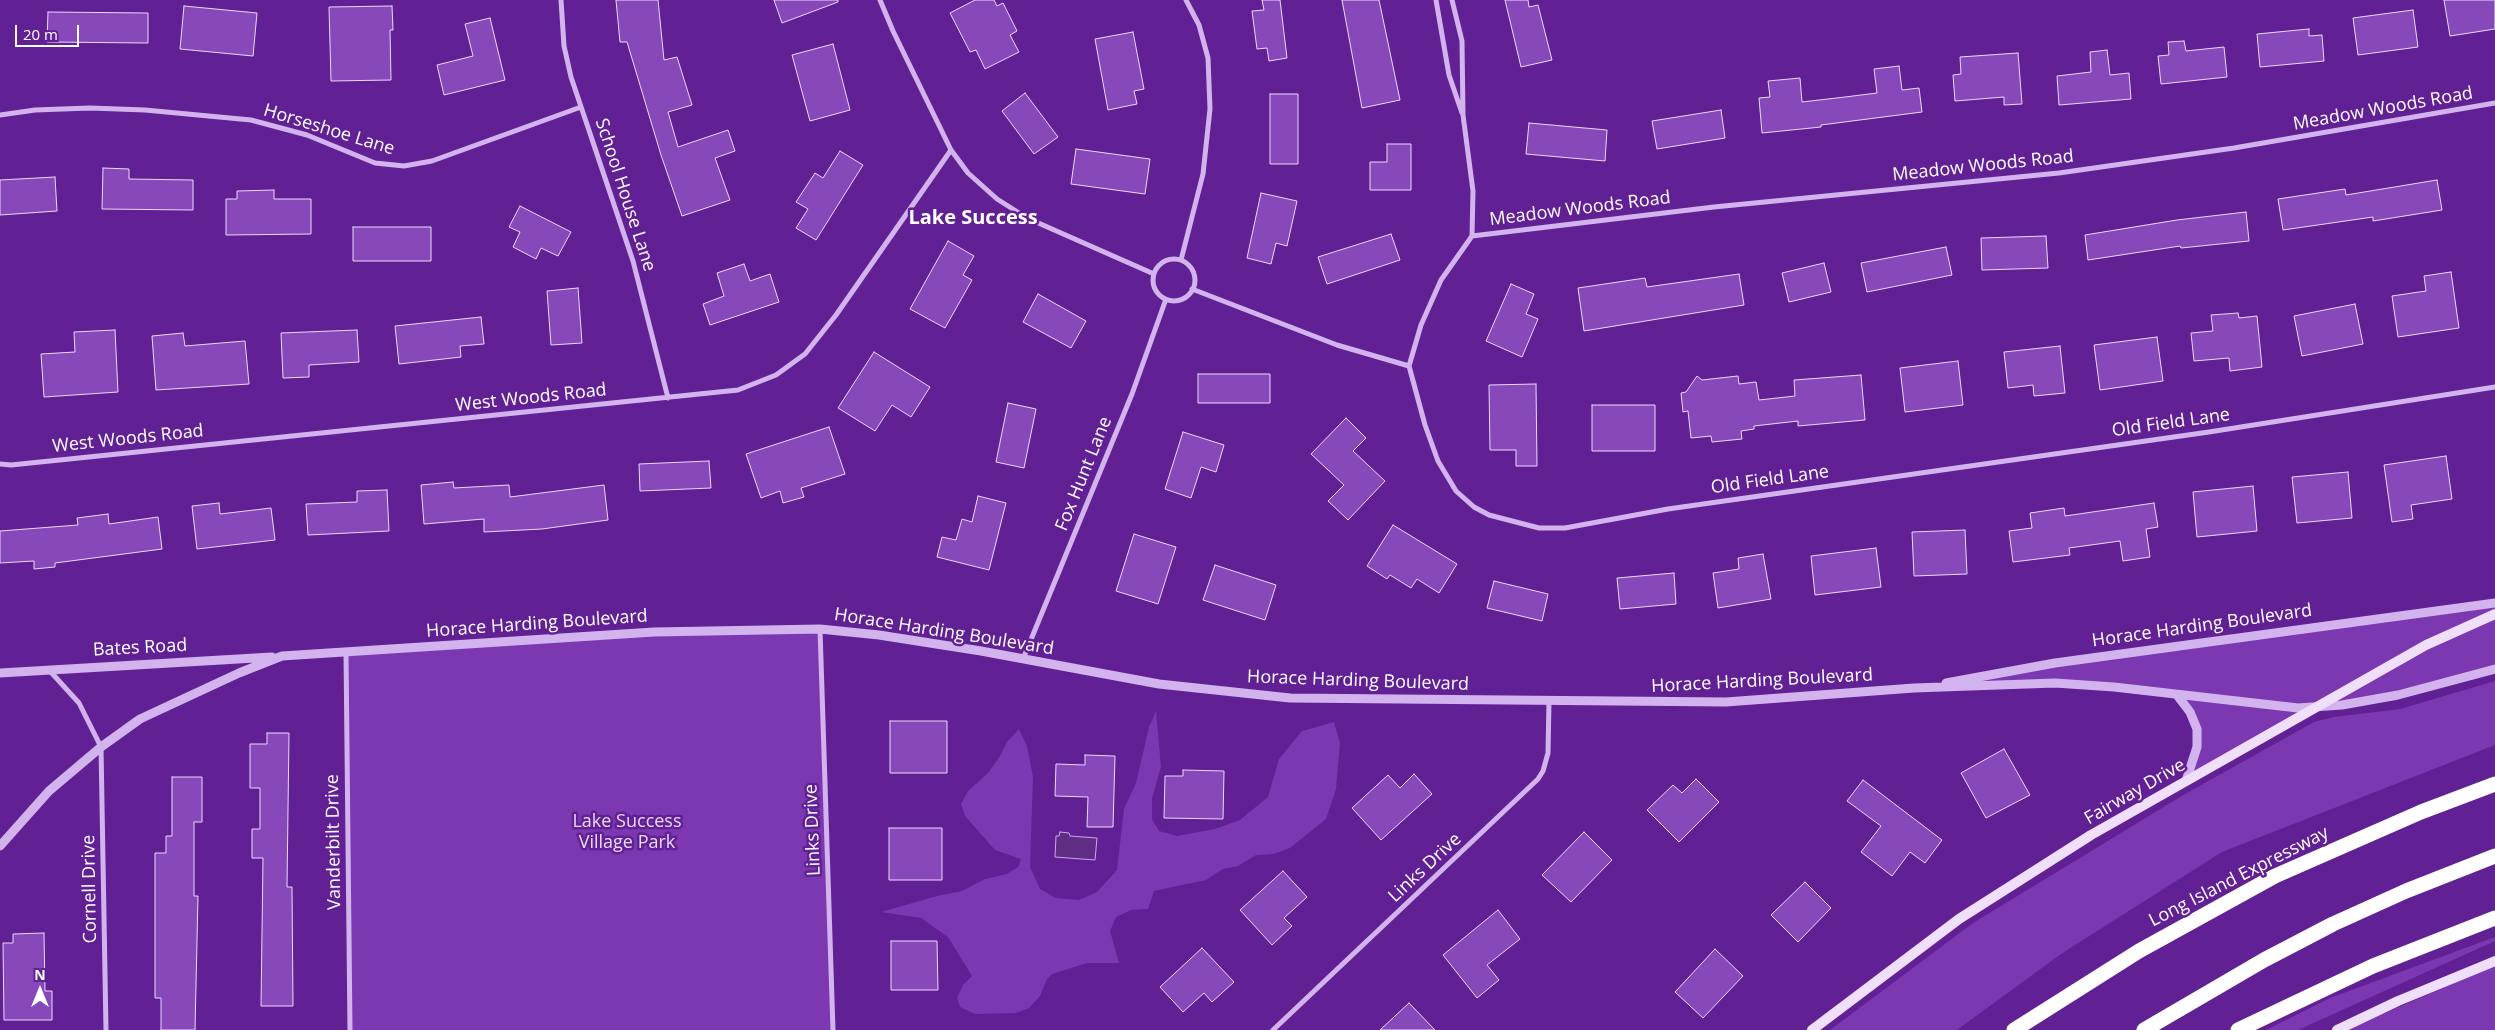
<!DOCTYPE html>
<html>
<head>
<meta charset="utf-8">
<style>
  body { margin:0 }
  #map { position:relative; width:2495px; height:1030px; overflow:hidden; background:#612093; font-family:"Open Sans",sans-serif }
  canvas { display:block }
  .north { position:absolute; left:15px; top:965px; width:50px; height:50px; -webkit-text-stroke:4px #612093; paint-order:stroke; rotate:0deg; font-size:14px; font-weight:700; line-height:20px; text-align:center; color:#fff }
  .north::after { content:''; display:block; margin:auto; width:18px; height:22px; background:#fff; clip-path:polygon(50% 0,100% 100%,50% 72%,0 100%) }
  .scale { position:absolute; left:15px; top:25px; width:64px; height:22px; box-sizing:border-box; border:2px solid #fff; border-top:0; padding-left:6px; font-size:15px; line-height:18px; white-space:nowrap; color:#fff; -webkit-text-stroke:4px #612093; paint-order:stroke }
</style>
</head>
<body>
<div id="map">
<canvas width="2495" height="1030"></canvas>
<div class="north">N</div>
<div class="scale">20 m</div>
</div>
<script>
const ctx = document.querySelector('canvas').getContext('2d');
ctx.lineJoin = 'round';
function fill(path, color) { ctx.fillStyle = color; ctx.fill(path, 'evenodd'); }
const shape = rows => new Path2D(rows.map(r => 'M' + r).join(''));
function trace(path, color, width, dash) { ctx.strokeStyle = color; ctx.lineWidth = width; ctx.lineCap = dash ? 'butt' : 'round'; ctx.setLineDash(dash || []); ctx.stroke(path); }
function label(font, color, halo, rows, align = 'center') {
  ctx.font = font + ' "Open Sans",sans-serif'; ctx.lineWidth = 5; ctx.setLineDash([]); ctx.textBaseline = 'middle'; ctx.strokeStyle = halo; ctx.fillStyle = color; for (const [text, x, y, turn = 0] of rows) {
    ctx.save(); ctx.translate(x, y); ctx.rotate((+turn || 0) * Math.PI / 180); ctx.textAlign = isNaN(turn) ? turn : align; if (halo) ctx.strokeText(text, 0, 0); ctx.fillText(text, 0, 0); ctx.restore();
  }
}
const green = shape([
  [2495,603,2495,669,2429,688,2316,707,2186,781,2198,738,2177,695,2114,687,1914,688,2055,663],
  [820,629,833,1030,350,1030,346,652,654,632],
  [2495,681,2495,745,2222,852,2061,954,1957,1030,1830,1030,1973,923,2185,794,2314,722,2334,717,2400,709],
  [1156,711,1161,767,1152,798,1152,819,1159,831,1177,836,1215,829,1240,820,1268,797,1279,759,1302,731,1334,722,1340,743,1336,789,1326,819,1290,848,1273,854,1256,855,1238,866,1223,869,1206,880,1154,891,1148,909,1131,910,1116,917,1110,931,1119,963,1087,963,1052,974,1047,979,1040,996,1029,1008,1016,1013,975,1014,960,1007,957,998,963,985,972,976,948,937,921,918,881,912,937,896,962,891,985,879,1007,874,1018,867,1021,859,995,850,965,816,961,804,968,791,988,773,1000,756,1007,742,1019,729,1027,746,1033,777,1030,867,1040,889,1056,898,1079,900,1097,892,1117,870,1124,809,1136,783,1149,727],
  [2495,937,2495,941,2298,1030,2266,1030,2330,998],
  [2495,966,2495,1030,2348,1030,2359,1024]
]);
const water = shape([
  [1060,832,1069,833,1070,836,1097,838,1095,860,1055,857,1056,836,1059,836,1060,832]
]);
const building = shape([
  [616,0,658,0,664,60,677,57,692,105,668,112,678,147,728,130,735,151,715,158,730,200,682,216,661,155,627,42,620,42,616,0],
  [774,0,838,0,838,2,782,23,774,0],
  [975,0,994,0,997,6,1003,3,1017,31,1010,35,1019,52,985,69,976,50,970,52,950,13,975,0],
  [1262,0,1280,0,1287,58,1269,61,1267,48,1257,49,1252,11,1264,10,1262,0],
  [1342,0,1379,0,1400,100,1362,108,1342,0],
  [1505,0,1528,0,1529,7,1538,5,1552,60,1521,67,1505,0],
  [2444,0,2495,0,2495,29,2450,36,2444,0],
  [184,6,257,13,253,56,180,49,184,6],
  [392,6,393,30,390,30,391,80,331,81,329,7,392,6],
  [2413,10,2418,47,2358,55,2353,18,2413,10],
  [48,12,148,13,148,43,47,42,48,12],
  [490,18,505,80,444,95,437,65,473,56,465,24,490,18],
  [2309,29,2309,36,2322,35,2324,61,2260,67,2257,34,2309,29],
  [1133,32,1144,89,1134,91,1137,104,1108,110,1095,39,1133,32],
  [2184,41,2186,51,2224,47,2227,77,2161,84,2158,56,2169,55,2168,42,2184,41],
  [833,44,850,110,810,121,792,55,833,44],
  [2107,50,2110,75,2129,73,2131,99,2059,105,2057,76,2091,72,2090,52,2107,50],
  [2018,53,2022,104,2004,105,2004,97,1955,101,1953,75,1961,74,1960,57,2018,53],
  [1899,66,1902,90,1919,88,1922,112,1821,125,1821,127,1762,133,1759,98,1770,97,1768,81,1800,78,1802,102,1845,97,1877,93,1874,69,1899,66],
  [1025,93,1058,137,1034,154,1002,111,1025,93],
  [1270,94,1298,94,1298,164,1270,164,1270,94],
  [1721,110,1725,138,1657,149,1652,121,1721,110],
  [1529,123,1607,130,1605,161,1526,154,1529,123],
  [1387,144,1411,144,1411,190,1370,190,1370,162,1387,162,1387,144],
  [1076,149,1150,159,1145,194,1071,184,1076,149],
  [840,151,863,165,816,240,796,228,808,209,796,202,815,173,823,178,840,151],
  [103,168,129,169,129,179,193,180,193,210,102,209,103,168],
  [55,177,57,211,0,215,0,180,55,177],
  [2437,180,2442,210,2373,221,2373,217,2283,230,2278,199,2345,189,2346,195,2437,180],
  [274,190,274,199,311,199,311,234,226,235,226,199,237,199,237,191,274,190],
  [1261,193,1297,201,1287,246,1276,243,1271,264,1247,258,1261,193],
  [520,206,571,232,558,256,541,248,536,259,513,247,520,232,509,227,520,206],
  [2246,212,2249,241,2181,248,2180,246,2088,260,2085,235,2177,220,2246,212],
  [353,227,431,227,431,261,353,261,353,227],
  [1391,234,1400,260,1327,284,1318,257,1391,234],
  [2046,236,2048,268,1982,270,1981,238,2046,236],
  [948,241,974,256,963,275,972,280,945,328,910,309,948,241],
  [1946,247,1952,275,1867,292,1861,263,1946,247],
  [1824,263,1831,292,1789,302,1782,273,1824,263],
  [744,264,750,281,770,274,779,302,710,325,703,304,724,296,717,273,744,264],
  [2451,272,2459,328,2398,337,2392,296,2426,291,2424,276,2451,272],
  [1739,274,1744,305,1584,331,1578,288,1645,278,1647,287,1739,274],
  [1511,284,1534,294,1526,314,1538,319,1522,357,1486,341,1511,284],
  [578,288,582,343,551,345,547,291,578,288],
  [1038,294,1086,321,1071,348,1023,322,1038,294],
  [2355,304,2363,344,2302,356,2294,316,2355,304],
  [2238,313,2239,318,2257,316,2262,367,2230,371,2229,358,2194,361,2191,333,2213,331,2211,315,2238,313],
  [481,317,484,344,460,346,461,357,399,364,395,326,481,317],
  [115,330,118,392,44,397,41,354,75,352,74,332,115,330],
  [357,330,359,362,309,365,309,377,283,378,281,333,357,330],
  [183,333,185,346,245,341,249,384,156,390,152,336,183,333],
  [2157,337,2163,381,2100,390,2094,345,2157,337],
  [2060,346,2065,393,2034,396,2033,385,2008,388,2004,352,2060,346],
  [874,352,930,387,911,417,892,405,875,431,838,408,874,352],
  [1958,361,1963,405,1905,412,1900,368,1958,361],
  [1198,374,1270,374,1270,403,1198,403,1198,374],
  [1861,375,1865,420,1798,426,1798,421,1754,426,1754,429,1741,431,1742,439,1712,442,1711,436,1691,438,1688,411,1683,412,1681,393,1686,392,1697,376,1702,380,1738,376,1739,384,1756,382,1759,400,1795,396,1794,380,1861,375],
  [1536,384,1537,466,1516,466,1516,450,1490,450,1489,385,1536,384],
  [1008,403,1036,409,1024,468,996,462,1008,403],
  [1592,405,1655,405,1655,451,1592,451,1592,405],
  [1346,418,1366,438,1353,451,1385,481,1348,520,1328,501,1344,485,1311,454,1346,418],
  [829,427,845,474,801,488,804,497,783,503,780,491,761,498,746,454,829,427],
  [1183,432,1224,445,1216,472,1201,467,1191,498,1165,489,1183,432],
  [2446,456,2452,499,2411,505,2413,519,2392,522,2384,465,2446,456],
  [709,461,711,488,640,491,639,464,709,461],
  [2348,472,2352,518,2297,523,2292,477,2348,472],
  [453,482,454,488,509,485,510,497,604,485,608,520,542,529,484,532,484,519,424,524,421,485,453,482],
  [2253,486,2257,531,2197,537,2193,492,2253,486],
  [387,490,389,531,308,535,306,504,357,502,357,491,387,490],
  [978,496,1006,503,989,570,937,557,942,537,956,540,962,519,972,522,978,496],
  [219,503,220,514,271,508,275,540,197,549,192,506,219,503],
  [2154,503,2158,527,2146,529,2150,557,2123,561,2120,541,2069,548,2070,555,2013,562,2009,531,2032,528,2030,513,2064,508,2065,516,2154,503],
  [108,514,109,524,158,517,162,549,55,563,55,567,34,569,34,561,0,563,0,531,78,525,77,518,108,514],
  [1393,525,1457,564,1439,593,1417,579,1411,588,1390,575,1387,579,1367,566,1393,525],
  [1965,530,1967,574,1914,576,1912,532,1965,530],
  [1134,534,1176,547,1158,604,1116,591,1134,534],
  [1876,548,1881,587,1815,595,1811,556,1876,548],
  [1763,554,1771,599,1718,608,1713,573,1739,569,1738,558,1763,554],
  [1215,565,1276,585,1265,620,1203,600,1215,565],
  [1674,573,1676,604,1620,609,1617,578,1674,573],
  [1494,581,1548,594,1542,621,1487,608,1494,581],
  [890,721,947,721,947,773,890,773,890,721],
  [267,733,289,733,287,887,292,887,293,1006,261,1006,263,858,252,858,252,829,260,829,260,788,250,788,250,744,267,744,267,733],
  [2004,749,2030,795,1986,818,1961,773,2004,749],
  [1085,755,1115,756,1113,827,1087,827,1088,797,1055,796,1056,764,1085,765,1085,755],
  [1183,770,1224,771,1223,819,1164,818,1165,776,1183,776,1183,770],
  [1414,774,1432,794,1381,840,1352,808,1388,775,1400,788,1414,774],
  [172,777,202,777,202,822,194,822,194,896,198,896,195,1030,161,1030,161,998,155,998,155,853,166,853,166,836,172,836,172,777],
  [1696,779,1719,802,1679,842,1647,810,1673,785,1682,793,1696,779],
  [1863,780,1942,840,1925,863,1910,852,1892,876,1861,852,1881,826,1847,801,1863,780],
  [889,828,942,828,942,880,889,880,889,828],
  [1584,832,1612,860,1571,902,1542,875,1584,832],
  [1283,871,1307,897,1284,918,1292,926,1272,945,1240,910,1283,871],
  [1805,882,1831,908,1798,942,1771,915,1805,882],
  [1498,910,1520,939,1487,965,1499,980,1477,998,1443,955,1498,910],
  [44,933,45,991,52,991,52,1020,4,1020,3,943,13,943,13,934,44,933],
  [891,941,937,941,938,990,891,990,891,941],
  [1202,948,1234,982,1212,1002,1204,993,1183,1012,1160,987,1202,948],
  [1715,949,1743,976,1703,1018,1675,992,1715,949],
  [1409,1003,1435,1030,1380,1030,1409,1003]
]);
const minor = shape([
  [561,0,564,46,571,77,633,261,668,398],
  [880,0,893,31,951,150,968,173,997,199,1027,218,1154,274],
  [1436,0,1449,75,1462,113],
  [1452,0,1462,41,1463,115,1473,191,1472,236,1441,280,1421,325,1409,366,1425,425,1438,461,1456,491,1474,507,1489,515,1539,528,1565,528,1668,509,2209,432,2495,387],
  [0,115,35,110,90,108,145,110,251,120,307,135,375,163,404,166,432,161,581,107],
  [1472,236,1714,207,2059,173,2234,148,2495,103],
  '1153 280a21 21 0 1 1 42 0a21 21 0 1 1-42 0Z',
  [1181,260,1203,174,1210,109,1208,58,1199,25,1186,0],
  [1192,289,1337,345,1409,366],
  [0,464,11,465,738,390,776,375,805,354,836,315,951,150],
  [820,629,833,1030],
  [346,653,350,1030],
  [1023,659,1132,394,1166,299],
  [49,670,79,703,101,747,106,1030],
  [1273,1030,1538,779,1543,771,1548,753,1549,702]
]);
const tertiary = shape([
  [0,673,272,657],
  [1946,683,2055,663,2495,603],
  [2177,695,2190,712,2197,729,2197,747,2186,781],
  [0,846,49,791,101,747,140,719,239,673,282,656,654,632,820,629,879,635,981,651,1159,684,1290,698,1726,702,1914,688,2055,683,2114,687,2298,708,2342,705,2398,695,2495,669]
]);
const secondary = shape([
  [1812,1030,1959,919,2091,835,2426,645,2495,614],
  [2337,1030,2398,1001,2495,961]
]);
const motorway = shape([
  [2014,1030,2139,951,2275,876,2421,812,2495,784],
  [2144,1030,2264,960,2333,924,2406,891,2495,856],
  [2238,1030,2373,966,2495,918]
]);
const streetNames = [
  ["Meadow Woods Road",2383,109,-10],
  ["Horseshoe Lane",329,130,17],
  ["Meadow Woods Road",1983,166,-6],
  ["School House Lane",625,195,72],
  ["Meadow Woods Road",1580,209,-7],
  ["West Woods Road",531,398,-6],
  ["Old Field Lane",2171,423,-8],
  ["West Woods Road",128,439,-6],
  ["Fox Hunt Lane",1084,474,-68],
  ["Old Field Lane",1770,480,-8],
  ["Horace Harding Boulevard",537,624,-4],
  ["Horace Harding Boulevard",2202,626,-8],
  ["Horace Harding Boulevard",944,632,9],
  ["Bates Road",140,648,-3],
  ["Horace Harding Boulevard",1358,681,2],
  ["Horace Harding Boulevard",1762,681,-3],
  ["Fairway Drive",2135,792,-30],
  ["Links Drive",813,830,-92],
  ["Vanderbilt Drive",334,842,-91],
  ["Links Drive",1425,868,-43],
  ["Long Island Expressway",2239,877,-27],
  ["Cornell Drive",90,889,-91]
];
const parkNames = [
  ["Lake Success",627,822],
  ["Village Park",627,843]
];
const quarterNames = [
  ["Lake Success",973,218]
];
fill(green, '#7b38b1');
fill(water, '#5f2e84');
trace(water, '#cda7ef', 1);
fill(building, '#8749b9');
trace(building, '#ebd9fa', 1);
trace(minor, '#d3b3ee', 5);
trace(tertiary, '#d3b3ee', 9);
trace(secondary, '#efdffa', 10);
trace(motorway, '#fff', 15);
label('18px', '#fff', '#612093', streetNames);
label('18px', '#ebd9fa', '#612093', parkNames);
label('bold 20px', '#fff', '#612093', quarterNames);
</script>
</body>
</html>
